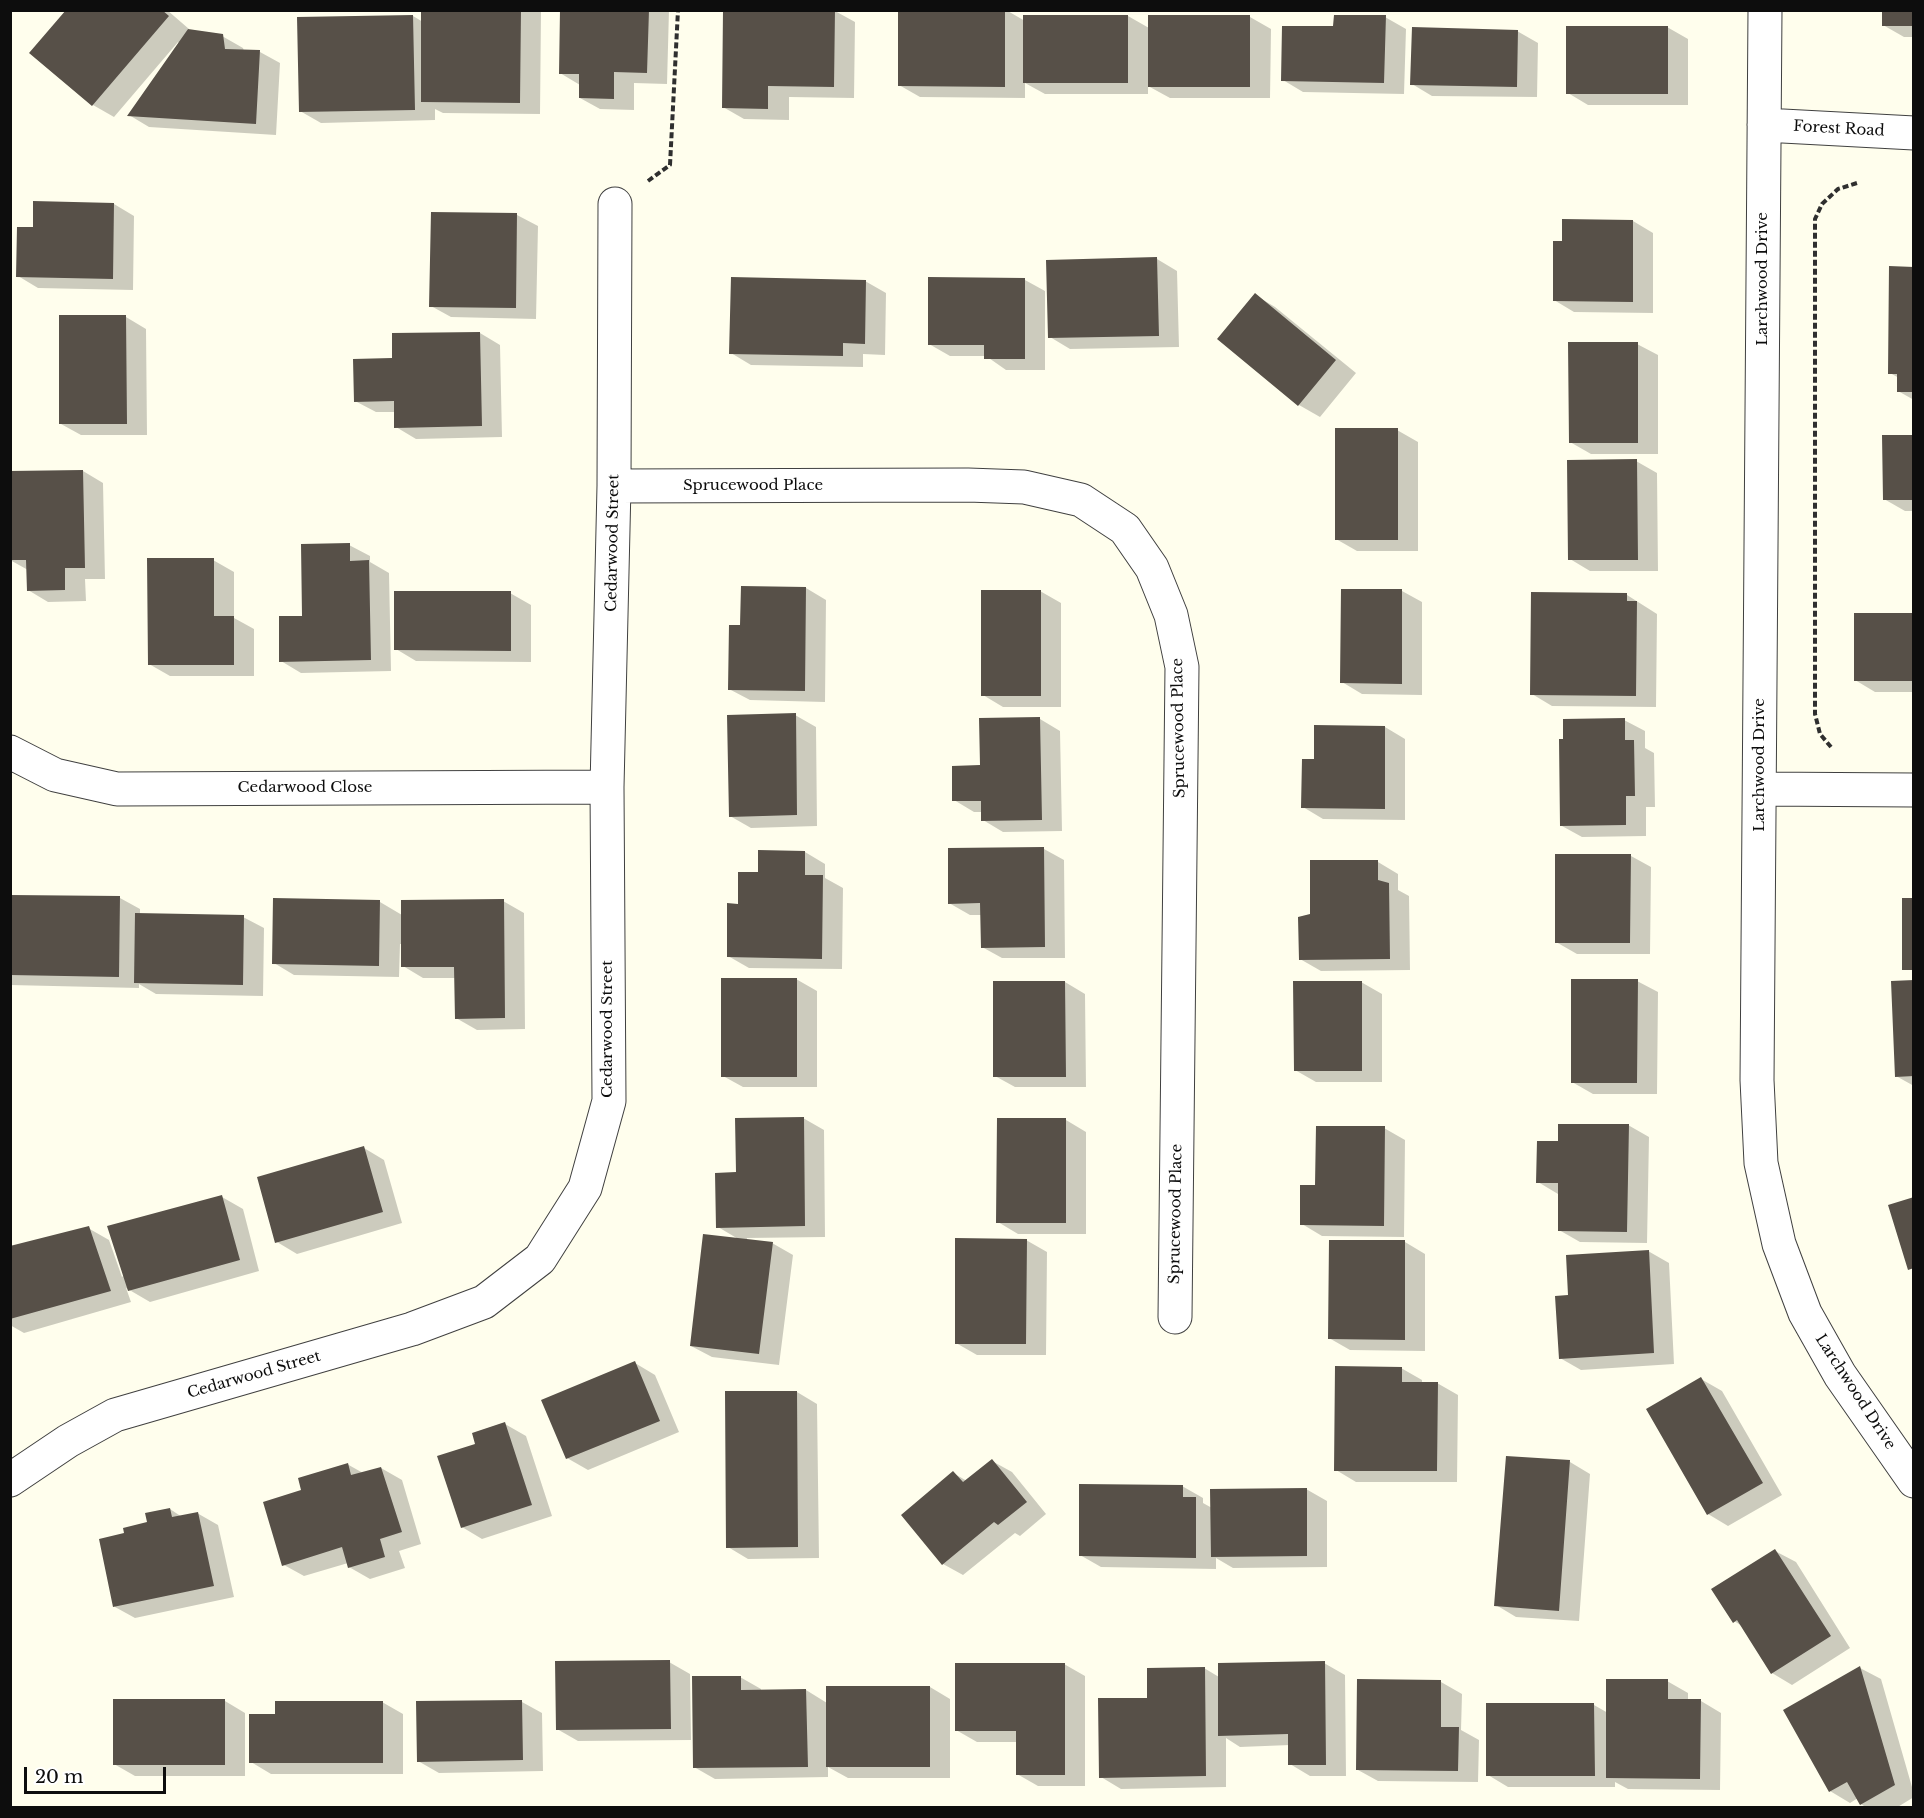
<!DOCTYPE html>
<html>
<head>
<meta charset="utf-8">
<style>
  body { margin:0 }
  #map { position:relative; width:1924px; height:1818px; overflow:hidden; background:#fffeed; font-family:"Libre Baskerville",serif }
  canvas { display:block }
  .frame { position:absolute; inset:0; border:12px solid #0d0d0d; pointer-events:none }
  .scale { position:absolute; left:24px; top:1767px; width:142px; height:27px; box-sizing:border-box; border:3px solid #0d0d0d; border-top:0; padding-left:8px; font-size:18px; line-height:21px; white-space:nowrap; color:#0d0d0d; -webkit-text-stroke:4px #fff; paint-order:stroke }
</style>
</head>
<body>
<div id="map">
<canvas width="1924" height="1818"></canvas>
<div class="frame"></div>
<div class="scale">20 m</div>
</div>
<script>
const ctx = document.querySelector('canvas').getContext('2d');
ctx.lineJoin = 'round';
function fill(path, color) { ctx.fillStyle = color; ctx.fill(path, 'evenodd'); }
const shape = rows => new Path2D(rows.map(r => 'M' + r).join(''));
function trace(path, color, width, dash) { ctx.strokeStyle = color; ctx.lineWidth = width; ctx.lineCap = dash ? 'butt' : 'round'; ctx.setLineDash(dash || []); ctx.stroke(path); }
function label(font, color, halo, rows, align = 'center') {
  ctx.font = font + ' "Libre Baskerville",serif'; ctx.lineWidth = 6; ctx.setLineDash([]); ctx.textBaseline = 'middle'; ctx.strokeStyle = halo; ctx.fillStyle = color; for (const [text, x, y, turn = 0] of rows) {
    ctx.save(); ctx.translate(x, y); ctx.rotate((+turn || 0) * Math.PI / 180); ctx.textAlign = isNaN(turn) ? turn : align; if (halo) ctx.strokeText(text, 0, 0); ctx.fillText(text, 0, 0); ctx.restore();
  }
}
const shadow = shape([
  [68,10,167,10,189,29,187,30,222,36,243,48,244,51,260,52,280,63,276,135,149,127,129,115,179,43,178,42,114,117,93,105,31,53],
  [423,10,541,10,540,114,443,113,435,109,435,120,321,123,300,111,413,16,423,22],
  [562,10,669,10,667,84,634,83,634,110,600,109,580,98,580,85,560,73],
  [900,10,1006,10,1025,21,1128,16,1149,28,1149,17,1250,17,1271,29,1270,98,1170,98,1148,86,1148,94,1045,94,1025,83,1025,98,920,97,899,85],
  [1914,10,1914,37,1904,37,1883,25],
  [835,11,855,22,854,98,789,97,789,120,744,119,723,107],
  [1385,17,1406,29,1404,94,1303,92,1283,80,1335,28],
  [1667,27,1688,39,1688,105,1588,105,1568,93],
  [1517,31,1538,43,1537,97,1432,96,1412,84],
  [35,203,114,204,134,216,133,290,38,288,18,276,34,229],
  [432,213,517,215,538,226,536,319,451,317,431,306],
  [1633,221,1653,233,1653,313,1574,312,1554,300,1563,242],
  [1157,259,1177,271,1179,347,1070,349,1050,337],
  [1914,268,1914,400,1898,391,1899,378,1890,373],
  [1025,280,1045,291,1045,370,1006,370,986,356,950,356,929,344],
  [865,281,886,293,885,355,863,354,863,367,751,365,731,353],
  [1255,295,1275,307,1356,373,1320,417,1299,405,1219,339],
  [126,317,146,329,147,435,81,435,61,424],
  [480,333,500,345,502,437,416,439,396,427,396,412,376,412,355,401,394,359],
  [1637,344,1658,355,1658,454,1591,454,1570,442],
  [1397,430,1418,442,1418,551,1357,551,1336,539],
  [1914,436,1914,511,1905,511,1884,499],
  [1636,461,1657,473,1658,571,1590,571,1570,559],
  [83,471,103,483,105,579,85,579,86,601,48,602,28,590,28,570,10,560],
  [349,545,370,556,370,562,389,573,391,671,301,673,281,661,304,617],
  [213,560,234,572,234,618,254,629,254,676,170,676,149,664],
  [806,588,826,600,825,702,750,700,729,689,742,626],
  [1040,591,1061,603,1061,707,1003,707,983,695],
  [1402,591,1422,602,1422,695,1362,694,1342,682],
  [510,593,531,605,531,662,416,661,396,649],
  [1627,595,1657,614,1656,707,1552,706,1532,694],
  [1914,614,1914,692,1875,692,1855,680],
  [795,715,816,727,817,826,751,828,730,816],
  [1040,719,1060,731,1062,831,1003,832,983,820,982,812,974,812,954,800,982,766],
  [1624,720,1645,731,1645,748,1654,753,1655,807,1646,807,1646,836,1582,837,1562,826],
  [1385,727,1405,739,1405,820,1323,819,1303,807,1315,761],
  [1044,849,1064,860,1065,958,1002,958,982,947,982,915,970,915,949,903],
  [805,852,825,864,825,878,843,888,842,969,749,968,728,956,739,906,760,874],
  [1631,856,1651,867,1650,954,1577,954,1556,942],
  [1378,862,1398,874,1398,890,1409,896,1410,970,1321,971,1300,959,1311,916],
  [10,896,120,898,140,909,140,915,243,917,264,928,263,996,156,994,139,984,139,988,10,985],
  [503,901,524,913,525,1029,477,1030,456,1018,456,978,423,978,403,966,403,944,400,944,399,977,294,975,274,963,380,902,402,915],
  [796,979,817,991,817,1087,743,1087,723,1076],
  [1637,981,1658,992,1657,1094,1593,1094,1572,1082],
  [1914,981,1914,1086,1896,1076],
  [1065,982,1085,994,1086,1087,1015,1087,995,1076],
  [1361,982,1382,994,1382,1082,1316,1082,1295,1070],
  [803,1118,824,1130,825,1237,747,1238,747,1240,772,1243,793,1255,779,1365,712,1357,691,1346,740,1240,718,1227,738,1174],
  [1066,1120,1086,1132,1086,1234,1018,1234,998,1222],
  [1628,1125,1649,1137,1647,1243,1580,1242,1559,1230,1558,1194,1538,1182,1560,1142],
  [1384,1128,1405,1140,1404,1237,1322,1236,1302,1224,1317,1186],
  [364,1148,384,1160,402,1223,297,1254,277,1242],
  [222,1197,243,1209,259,1271,150,1302,126,1288,131,1302,24,1333,10,1325,10,1248,88,1228,109,1240,122,1277],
  [1026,1240,1047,1252,1046,1355,977,1355,956,1343],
  [1405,1242,1425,1254,1425,1351,1350,1350,1329,1338],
  [1648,1251,1669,1263,1674,1364,1581,1370,1560,1358,1569,1296],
  [635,1363,655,1375,679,1432,588,1470,567,1458],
  [1401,1368,1422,1380,1422,1383,1437,1383,1458,1395,1457,1482,1356,1482,1336,1470],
  [1701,1379,1722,1391,1782,1495,1728,1526,1708,1514],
  [797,1392,817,1404,819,1558,748,1559,728,1547],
  [505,1424,526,1436,552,1516,482,1539,462,1527,477,1445],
  [1508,1457,1570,1462,1590,1474,1579,1621,1516,1617,1496,1605],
  [992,1461,1012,1472,1046,1514,1020,1536,1015,1533,963,1575,943,1564,953,1473,967,1481],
  [347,1464,363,1473,381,1468,402,1480,421,1544,399,1551,405,1568,370,1579,349,1567,348,1563,304,1576,284,1565,303,1491],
  [1182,1486,1203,1498,1203,1503,1212,1508,1306,1489,1327,1501,1327,1567,1233,1568,1216,1558,1216,1569,1101,1567,1080,1555],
  [170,1509,182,1517,197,1513,218,1525,234,1597,135,1618,115,1607,126,1534,149,1523],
  [1775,1551,1796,1562,1850,1648,1792,1685,1772,1673,1742,1626,1734,1621],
  [669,1662,690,1674,691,1740,578,1741,557,1729],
  [1324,1663,1345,1675,1346,1776,1310,1776,1290,1764,1290,1745,1240,1747,1226,1738,1226,1787,1121,1789,1101,1777,1149,1699,1204,1668,1219,1677],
  [1064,1664,1085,1676,1085,1786,1038,1786,1017,1774,1017,1742,977,1742,956,1730],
  [1860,1668,1881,1679,1914,1794,1914,1797,1896,1808,1867,1808,1861,1804,1858,1798,1850,1803,1830,1791],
  [740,1677,761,1689,761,1691,806,1690,827,1703,930,1687,950,1699,950,1778,848,1778,828,1767,828,1777,715,1779,694,1767],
  [1358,1681,1441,1682,1462,1694,1461,1730,1479,1740,1478,1782,1378,1781,1358,1770],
  [1667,1681,1688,1693,1688,1701,1701,1701,1721,1713,1720,1790,1628,1789,1615,1782,1615,1787,1508,1787,1488,1775,1594,1705,1608,1713],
  [225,1701,245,1713,245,1776,135,1776,114,1764],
  [382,1702,403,1714,403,1774,271,1774,251,1762,276,1716],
  [522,1702,542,1713,543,1771,439,1773,418,1761]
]);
const building = shape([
  [66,10,162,10,169,16,92,106,29,53],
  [421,10,521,10,520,103,421,102],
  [560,10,649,10,647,73,614,72,614,99,579,98,579,74,559,74],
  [723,10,835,10,834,87,768,86,768,109,722,108],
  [898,10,1005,10,1005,87,898,86],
  [1882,10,1914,10,1914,26,1882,26],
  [413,15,415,110,299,112,297,17],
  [1023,15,1128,15,1128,83,1023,83],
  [1148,15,1250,15,1250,87,1148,87],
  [1334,15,1386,15,1384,83,1281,81,1282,26,1333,26],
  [1566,26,1668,26,1668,94,1566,94],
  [1412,27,1518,30,1517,87,1410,85],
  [188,29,223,34,225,49,260,50,256,124,127,116],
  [33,201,114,203,113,279,16,277,17,227,33,227],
  [431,212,517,213,516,308,429,307],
  [1562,219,1633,220,1633,302,1553,301,1553,241,1562,241],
  [1157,257,1159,336,1048,338,1046,260],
  [1889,266,1914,267,1914,392,1897,392,1897,374,1888,374],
  [731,277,866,280,865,344,843,343,843,356,729,354],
  [928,277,1025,278,1025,359,984,359,984,345,928,345],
  [1255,293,1336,360,1298,406,1217,339],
  [59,315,126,315,127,424,59,424],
  [480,332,482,426,394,428,394,401,354,402,353,359,392,358,392,333],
  [1568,342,1638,342,1638,443,1569,443],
  [1335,428,1398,428,1398,540,1335,540],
  [1882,435,1914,435,1914,500,1883,500],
  [1637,459,1638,560,1568,560,1567,460],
  [83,470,85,568,65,568,65,590,27,591,26,560,10,560,10,471],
  [350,543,350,561,369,560,371,660,279,662,279,616,302,616,301,544],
  [147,558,214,558,214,616,234,616,234,665,148,665],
  [741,586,806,587,805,691,728,690,729,625,740,625],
  [1341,589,1402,589,1402,684,1340,683],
  [981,590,1041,590,1041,696,981,696],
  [394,591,511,591,511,651,394,650],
  [1531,592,1627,593,1627,601,1637,601,1636,696,1530,695],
  [1854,613,1914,613,1914,681,1854,681],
  [796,713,797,815,729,817,727,715],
  [1040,717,1042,820,981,821,981,801,952,801,952,766,980,765,979,718],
  [1625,718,1625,740,1634,740,1635,796,1626,796,1626,825,1560,826,1559,739,1563,739,1563,719],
  [1314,725,1385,726,1385,809,1301,808,1302,759,1314,759],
  [1044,847,1045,947,981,948,980,903,948,904,948,848],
  [758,850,805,851,805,875,823,875,822,959,727,957,727,903,738,904,738,872,758,872],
  [1555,854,1631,854,1630,943,1555,943],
  [1310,860,1378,860,1378,880,1389,883,1390,959,1299,960,1298,917,1310,914],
  [10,895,120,896,119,977,10,975],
  [273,898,380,900,379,966,272,964],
  [1902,898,1914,898,1914,970,1902,970],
  [504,899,505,1018,455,1019,454,967,401,967,401,900],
  [135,913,244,915,243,985,134,983],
  [721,978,797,978,797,1077,721,1077],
  [1571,979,1638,979,1637,1083,1571,1083],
  [1914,980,1914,1076,1895,1077,1891,981],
  [993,981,1065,981,1066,1077,993,1077],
  [1293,981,1362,981,1362,1071,1294,1071],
  [804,1117,805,1226,716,1228,715,1173,736,1172,735,1118],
  [997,1118,1066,1118,1066,1223,996,1223],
  [1558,1124,1629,1124,1627,1232,1558,1231,1558,1183,1536,1183,1537,1141,1558,1141],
  [1316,1126,1385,1126,1384,1226,1300,1225,1300,1185,1315,1185],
  [364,1146,383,1212,275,1243,257,1177],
  [222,1195,240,1260,128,1291,107,1226],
  [1914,1197,1914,1268,1908,1270,1888,1205],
  [89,1226,111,1291,10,1319,10,1246],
  [703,1234,773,1242,759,1354,690,1346],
  [955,1238,1027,1239,1026,1344,955,1344],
  [1329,1240,1405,1240,1405,1340,1328,1339],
  [1649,1250,1654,1353,1559,1359,1555,1296,1568,1295,1566,1255],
  [635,1361,660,1421,566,1459,541,1400],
  [1335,1366,1402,1367,1402,1382,1438,1382,1437,1471,1334,1471],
  [1701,1377,1763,1483,1707,1515,1646,1409],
  [725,1391,797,1391,798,1547,726,1548],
  [505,1422,532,1505,461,1528,437,1456,475,1444,472,1433],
  [1506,1456,1570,1460,1559,1611,1494,1606],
  [992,1459,1027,1502,998,1525,994,1522,942,1565,901,1515,953,1471,963,1482],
  [348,1463,351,1475,381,1467,402,1532,380,1539,385,1557,348,1568,342,1547,282,1566,263,1502,301,1490,298,1478],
  [1079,1484,1183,1485,1183,1497,1196,1497,1196,1558,1079,1556],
  [1307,1488,1307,1556,1211,1557,1210,1489],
  [170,1508,172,1517,198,1512,214,1586,113,1607,99,1539,124,1533,123,1528,147,1522,145,1513],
  [1775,1549,1831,1636,1771,1674,1737,1620,1733,1623,1711,1589],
  [670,1660,671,1729,556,1730,555,1661],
  [1325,1661,1326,1765,1288,1765,1288,1734,1218,1736,1218,1663],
  [955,1663,1065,1663,1065,1775,1016,1775,1016,1731,955,1731],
  [1860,1666,1895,1785,1860,1805,1847,1782,1829,1792,1783,1710],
  [1205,1667,1206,1776,1099,1778,1098,1698,1147,1698,1147,1668],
  [692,1676,741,1676,741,1690,806,1689,808,1767,693,1768],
  [1357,1679,1441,1680,1441,1727,1459,1727,1458,1771,1356,1770],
  [1606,1679,1668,1679,1668,1699,1701,1699,1700,1779,1606,1778],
  [826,1686,930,1686,930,1767,826,1767],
  [113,1699,225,1699,225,1765,113,1765],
  [522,1700,523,1760,417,1762,416,1701],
  [275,1701,383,1701,383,1763,249,1763,249,1714,275,1714],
  [1486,1703,1594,1703,1595,1776,1486,1776]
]);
const path = shape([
  [648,181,670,165,678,10],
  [1831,747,1820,734,1815,714,1815,219,1822,204,1838,189,1857,183]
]);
const minor = shape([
  [1765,10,1757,1080,1761,1163,1779,1244,1805,1313,1840,1375,1914,1481],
  [1764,125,1914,133],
  [614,486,968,485,1024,487,1081,500,1125,529,1152,568,1171,615,1182,667,1175,1317],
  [10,752,55,775,117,789,607,787],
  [1760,789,1914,790],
  [10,1480,68,1441,115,1415,412,1329,484,1302,540,1259,585,1188,609,1101,607,787,614,486,615,204]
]);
const streetNames = [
  ["Forest Road",1839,129,3],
  ["Larchwood Drive",1763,279,-90],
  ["Sprucewood Place",753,486],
  ["Cedarwood Street",613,543,-89],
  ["Sprucewood Place",1179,728,-91],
  ["Larchwood Drive",1760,765,-90],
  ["Cedarwood Close",305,788],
  ["Cedarwood Street",608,1029,-90],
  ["Sprucewood Place",1176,1214,-89],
  ["Cedarwood Street",254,1375,-16],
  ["Larchwood Drive",1855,1392,57]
];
fill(shadow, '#0003');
fill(building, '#575048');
trace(minor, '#404040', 35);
trace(path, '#2f2f2f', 4, [6, 3]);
trace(minor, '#fff', 33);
label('15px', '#0d0d0d', '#fff', streetNames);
</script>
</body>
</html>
